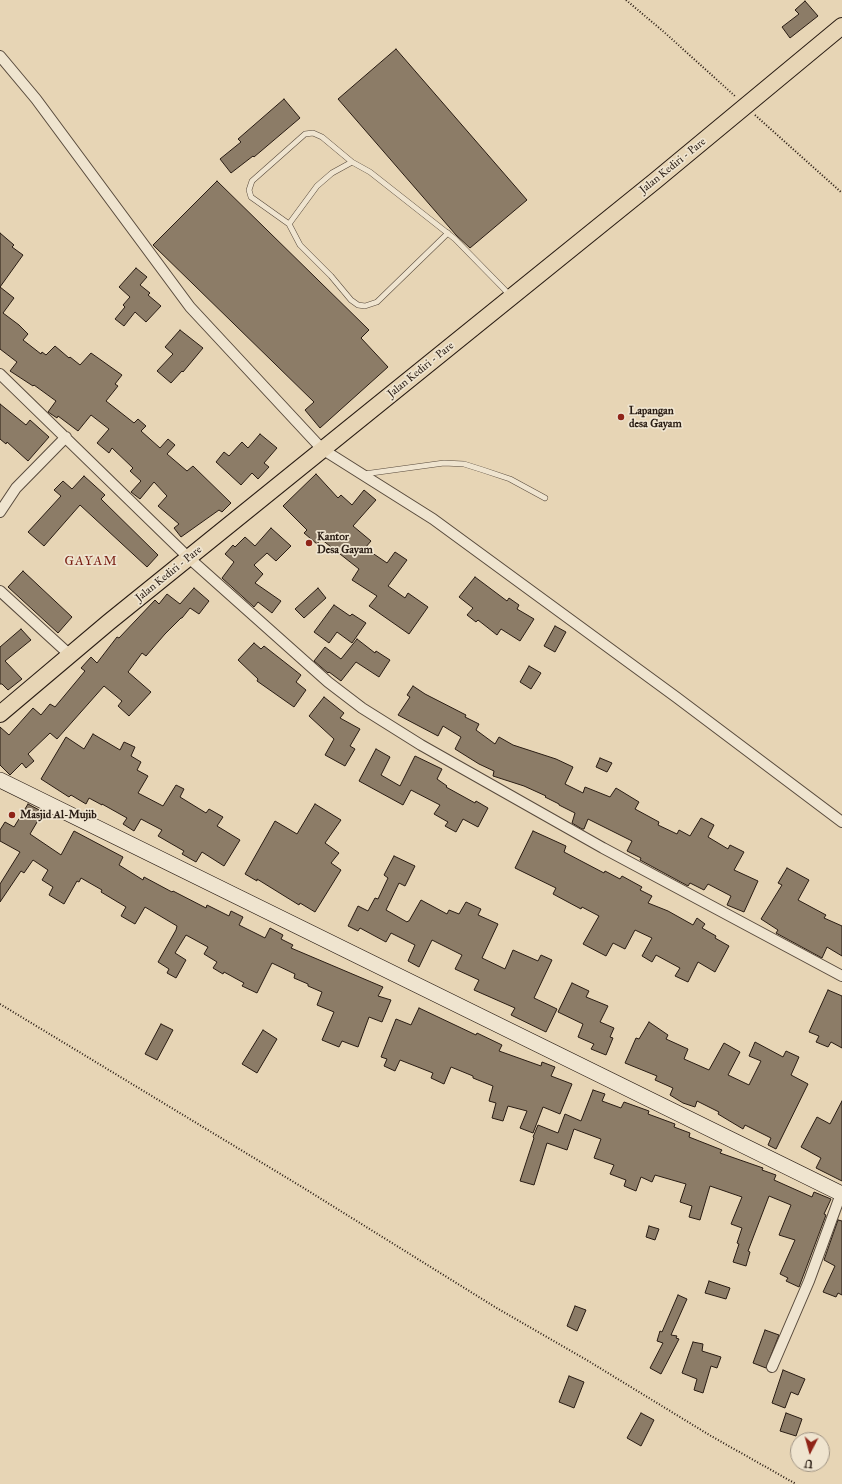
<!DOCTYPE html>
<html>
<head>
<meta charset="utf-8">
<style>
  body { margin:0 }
  #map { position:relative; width:842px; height:1484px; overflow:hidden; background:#e7d5b5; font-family:"IM FELL Great Primer",serif }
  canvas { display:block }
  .north { position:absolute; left:790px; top:1432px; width:40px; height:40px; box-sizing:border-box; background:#efe4cf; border:1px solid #a09484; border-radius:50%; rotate:186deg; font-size:11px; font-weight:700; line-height:16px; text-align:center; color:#291c13 }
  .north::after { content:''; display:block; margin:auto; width:14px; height:18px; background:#8f2418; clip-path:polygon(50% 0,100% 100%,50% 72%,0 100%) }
</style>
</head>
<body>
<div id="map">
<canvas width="842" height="1484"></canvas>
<div class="north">U</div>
</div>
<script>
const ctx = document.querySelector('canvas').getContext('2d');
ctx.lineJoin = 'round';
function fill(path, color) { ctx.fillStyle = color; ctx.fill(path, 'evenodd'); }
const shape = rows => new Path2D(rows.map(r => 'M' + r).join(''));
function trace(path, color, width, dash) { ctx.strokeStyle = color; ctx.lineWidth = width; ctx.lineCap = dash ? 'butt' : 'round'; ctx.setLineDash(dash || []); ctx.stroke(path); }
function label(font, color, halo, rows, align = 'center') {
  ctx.font = font + ' "IM FELL Great Primer",serif'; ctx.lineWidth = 3.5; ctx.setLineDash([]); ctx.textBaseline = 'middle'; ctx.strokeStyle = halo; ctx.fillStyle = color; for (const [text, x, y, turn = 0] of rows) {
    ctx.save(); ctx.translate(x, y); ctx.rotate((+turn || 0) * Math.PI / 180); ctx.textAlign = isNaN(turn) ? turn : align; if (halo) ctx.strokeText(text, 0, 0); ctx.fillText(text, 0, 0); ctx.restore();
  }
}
const building = shape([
  [805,1,818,16,790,38,782,27,799,14,795,10,805,1],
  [396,49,527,200,470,248,456,235,338,99,396,49],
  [284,99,300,118,254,157,253,156,231,173,220,159,241,142,238,139,284,99],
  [217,181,369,330,361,338,388,367,320,428,305,410,314,402,153,245,217,181],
  [0,233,14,245,12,247,23,255,0,287,0,233],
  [136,268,147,277,140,285,150,293,148,295,161,306,146,322,135,312,124,326,115,319,125,307,123,305,130,297,119,287,136,268],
  [0,287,14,298,3,313,19,325,28,334,23,340,41,354,42,352,46,355,55,346,69,358,70,357,80,365,91,353,122,375,115,384,118,386,106,401,134,423,138,419,146,426,141,431,160,448,168,439,175,445,167,454,187,471,193,466,231,503,222,512,219,510,181,537,174,528,179,524,158,506,167,496,154,482,140,499,131,492,141,481,130,471,133,468,112,448,109,453,97,443,109,429,91,415,78,431,58,416,57,418,48,412,56,401,34,385,33,386,10,371,17,362,0,349,0,287],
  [180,330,203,348,183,372,182,371,171,383,157,371,173,354,165,347,180,330],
  [0,404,26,425,30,420,49,437,28,461,7,442,6,444,0,439,0,404],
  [260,434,277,448,264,463,269,467,258,479,252,473,241,485,216,462,224,452,229,456,242,442,248,448,260,434],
  [316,474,338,498,341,495,352,505,364,490,376,500,353,526,371,541,365,548,387,563,395,552,407,560,388,586,405,598,408,593,428,607,409,634,369,606,377,596,352,580,359,569,321,539,317,544,304,533,307,530,283,506,316,474],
  [84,476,105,495,101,499,158,555,147,567,80,505,44,546,28,532,61,496,54,490,63,481,72,489,84,476],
  [271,528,291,546,276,561,267,553,254,565,263,574,255,583,281,601,272,613,258,602,254,607,222,578,234,562,225,554,233,545,235,547,245,537,255,546,271,528],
  [23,571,72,617,58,633,8,587,23,571],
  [475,577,507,601,509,598,519,605,517,609,534,619,520,641,501,629,497,635,478,620,476,622,467,615,473,608,459,597,475,577],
  [194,588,209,601,199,614,190,608,182,618,181,618,165,634,146,656,142,653,128,672,151,692,129,716,118,706,122,701,104,686,57,739,50,733,28,754,34,761,26,768,22,763,10,775,0,765,0,727,9,735,33,708,41,715,50,704,55,707,85,671,81,668,91,657,97,663,117,637,119,638,155,600,159,604,167,594,180,604,194,588],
  [318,588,326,598,304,618,295,609,318,588],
  [334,605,350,616,352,614,366,623,352,643,337,632,329,643,314,632,334,605],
  [555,626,566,632,555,652,544,646,555,626],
  [21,629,31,640,5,661,22,679,8,690,2,684,0,684,0,647,21,629],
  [357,639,375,653,376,651,390,660,379,677,356,662,341,681,329,672,328,673,314,661,325,647,341,659,357,639],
  [254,643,261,649,264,646,301,675,296,682,306,690,294,707,257,681,258,679,238,660,254,643],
  [529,666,541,673,531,689,520,682,529,666],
  [413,686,425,694,466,715,465,717,479,724,476,730,495,744,499,737,513,745,556,759,573,767,565,784,583,793,585,787,610,797,616,788,639,802,635,809,659,822,658,825,677,834,679,830,690,836,701,818,714,825,708,837,728,849,730,845,744,852,734,870,758,881,744,912,727,905,731,896,708,884,704,890,690,883,688,886,640,860,641,858,627,851,632,841,588,819,584,829,582,829,572,823,575,813,559,805,559,804,545,797,546,796,524,786,493,776,494,771,479,764,455,749,461,737,443,726,438,736,398,715,410,697,407,695,413,686],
  [324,697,344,713,340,718,360,729,350,746,355,749,345,766,325,755,334,739,309,716,324,697],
  [93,734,120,750,124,742,135,747,131,756,141,762,137,770,148,776,138,793,163,806,176,785,184,789,180,797,206,813,209,809,223,817,217,826,240,840,224,866,202,852,196,862,182,854,184,851,158,836,162,830,141,819,134,831,123,824,127,818,102,804,102,805,89,798,86,804,71,795,69,797,41,779,66,737,84,749,93,734],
  [376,749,390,757,381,775,400,786,415,756,442,769,437,779,447,786,446,787,475,803,476,801,488,808,478,827,463,819,456,832,445,826,448,822,434,814,440,805,411,790,403,805,359,781,376,749],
  [600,758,612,763,607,772,596,767,600,758],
  [28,804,43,812,30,834,61,855,74,831,123,857,119,865,143,880,144,877,172,892,173,891,206,908,207,905,229,916,231,911,243,917,239,925,265,938,270,928,283,935,281,939,293,945,291,948,383,987,378,996,391,1000,382,1022,369,1017,358,1047,342,1041,339,1047,322,1040,334,1012,317,1005,322,992,308,986,308,984,294,978,295,974,272,963,257,993,242,986,244,983,224,972,223,974,213,968,217,962,204,954,208,947,186,935,175,953,186,960,176,978,167,973,169,969,158,962,176,930,177,926,145,907,135,924,121,916,126,907,101,892,102,890,81,878,79,882,77,881,64,904,49,895,53,887,42,880,48,870,33,860,24,873,21,871,0,902,0,884,20,852,0,841,0,830,5,822,14,827,28,804],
  [315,804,341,820,325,843,339,853,331,863,341,870,315,912,300,903,299,905,257,879,257,881,245,874,275,821,297,834,315,804],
  [533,831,566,846,564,852,604,873,605,871,620,879,622,876,642,887,640,890,652,896,648,903,668,911,693,925,697,918,705,924,702,928,716,936,715,938,729,946,715,972,698,962,688,982,675,976,680,968,656,955,652,962,642,956,652,938,635,930,625,949,613,943,606,956,583,944,599,916,582,907,581,909,553,894,556,888,515,868,533,831],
  [394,856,415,866,405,886,399,883,386,910,407,922,408,921,409,921,421,900,447,914,449,910,459,914,466,902,481,909,478,915,498,924,482,958,505,969,513,950,538,961,541,955,552,960,534,998,557,1009,546,1032,511,1015,515,1008,474,990,479,980,455,969,462,955,432,940,419,967,408,961,415,945,391,933,386,942,360,928,358,931,348,926,358,906,368,911,375,898,378,899,388,878,384,875,394,856],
  [787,868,809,880,798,900,826,915,824,918,842,926,842,956,827,947,822,958,776,933,778,930,761,919,782,885,778,883,787,868],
  [572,983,589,991,586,997,608,1006,600,1022,614,1028,610,1037,613,1038,606,1055,591,1049,594,1044,578,1037,583,1024,558,1012,572,983],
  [828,990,842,996,842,1048,831,1042,828,1047,816,1042,819,1036,809,1032,828,990],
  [419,1008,476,1035,477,1033,502,1045,499,1051,541,1066,542,1062,555,1067,551,1076,572,1084,560,1114,543,1107,533,1133,520,1128,527,1111,508,1106,503,1121,492,1118,496,1103,489,1101,493,1086,473,1078,473,1076,451,1067,444,1084,431,1078,433,1073,400,1060,395,1071,384,1066,387,1059,381,1057,396,1019,411,1025,419,1008],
  [649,1022,668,1035,666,1039,688,1049,684,1059,709,1070,724,1043,740,1052,728,1075,749,1085,761,1061,749,1056,755,1042,783,1057,786,1051,799,1057,791,1075,808,1084,776,1149,768,1145,771,1138,745,1125,743,1129,718,1114,719,1112,697,1101,695,1107,683,1103,670,1095,673,1088,655,1080,657,1076,625,1063,636,1038,639,1039,649,1022],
  [161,1024,173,1030,157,1060,145,1054,161,1024],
  [263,1030,277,1039,257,1073,242,1064,263,1030],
  [593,1090,605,1094,602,1101,621,1108,624,1102,649,1111,648,1114,675,1124,674,1127,690,1133,689,1137,722,1150,720,1153,763,1168,762,1170,776,1175,774,1180,812,1197,814,1192,831,1199,824,1214,826,1215,799,1287,786,1281,788,1278,780,1274,795,1240,779,1235,791,1205,769,1196,748,1251,750,1252,746,1266,733,1262,739,1244,737,1243,742,1228,731,1224,742,1197,710,1186,700,1220,689,1217,692,1206,680,1202,686,1184,655,1175,652,1182,641,1177,636,1191,624,1186,626,1180,610,1174,614,1165,594,1158,601,1139,574,1129,567,1150,547,1143,534,1185,520,1181,534,1138,533,1137,538,1125,558,1133,565,1114,581,1121,593,1090],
  [842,1101,842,1181,816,1168,821,1158,801,1147,817,1117,830,1124,842,1101],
  [838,1220,842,1221,842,1295,838,1293,836,1297,823,1292,835,1266,824,1260,838,1220],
  [649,1226,659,1229,655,1240,646,1237,649,1226],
  [709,1281,730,1288,726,1299,705,1293,709,1281],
  [678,1295,687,1299,671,1335,677,1336,676,1338,679,1339,661,1374,650,1368,663,1343,657,1341,660,1331,662,1332,678,1295],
  [575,1306,586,1310,577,1331,567,1326,575,1306],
  [765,1330,779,1335,766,1368,753,1363,765,1330],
  [693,1342,703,1344,702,1351,721,1357,717,1368,711,1366,703,1393,694,1390,697,1379,682,1373,693,1342],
  [783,1370,805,1379,798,1395,791,1392,785,1408,772,1403,783,1370],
  [569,1376,584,1382,574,1408,559,1402,569,1376],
  [641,1413,654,1420,641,1446,627,1438,641,1413],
  [786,1413,802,1419,796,1436,780,1431,786,1413]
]);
const path = shape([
  [626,0,664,32,736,97],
  [755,115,842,193],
  [0,1004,302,1187,495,1307,590,1362,711,1436,796,1484]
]);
const lane = shape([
  [289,224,251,197,249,190,252,181,305,134,313,133,322,137,352,162],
  [448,233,377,302,365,306,358,305,351,300,331,276,300,245,289,224,317,186,332,173,352,162,370,172,455,239,505,290,510,297],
  [364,474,444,463,464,464,483,470,510,479,545,498]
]);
const street = shape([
  [0,56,36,99,190,307,322,449,433,519,676,697,842,822],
  [0,374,189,558,328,682,362,708,421,745,603,848,842,976],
  [0,512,16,488,66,437],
  [0,591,70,655],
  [772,1367,809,1281,842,1191]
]);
const secondary = shape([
  [0,780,842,1194]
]);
const primary = shape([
  [0,714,109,622,655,181,842,26]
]);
const markers = [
  [621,417,4,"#8f2418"],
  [309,543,4,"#8f2418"],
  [12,815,4,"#8f2418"]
];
const streetNames = [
  ["Jalan Kediri - Pare",673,166,-39],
  ["Jalan Kediri - Pare",421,370,-39],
  ["Jalan Kediri - Pare",169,574,-39]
];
const poiNames = [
  ["Lapangan",629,411],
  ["desa Gayam",629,424],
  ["Kantor",317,537],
  ["Desa Gayam",317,550],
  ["Masjid Al-Mujib",20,815]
];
const quarterNames = [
  ["GAYAM",91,562]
];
fill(building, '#8c7c67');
trace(building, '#291c13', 1);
trace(lane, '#584a3c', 6);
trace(street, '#584a3c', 12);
trace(secondary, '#291c13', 16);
trace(primary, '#291c13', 18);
trace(path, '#291c13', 2, [1, 2]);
trace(lane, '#efe4cf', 5);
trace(street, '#efe4cf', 10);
trace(secondary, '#efe4cf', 15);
trace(primary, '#e7d5b5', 16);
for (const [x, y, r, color] of markers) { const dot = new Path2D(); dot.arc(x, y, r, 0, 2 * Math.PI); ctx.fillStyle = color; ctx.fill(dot); trace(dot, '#efe4cf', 1.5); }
label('11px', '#291c13', '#efe4cf', streetNames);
label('bold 11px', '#291c13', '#efe4cf', poiNames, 'left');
ctx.letterSpacing = '1px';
label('13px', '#7a1f14', '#efe4cf', quarterNames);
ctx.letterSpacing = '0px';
</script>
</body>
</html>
